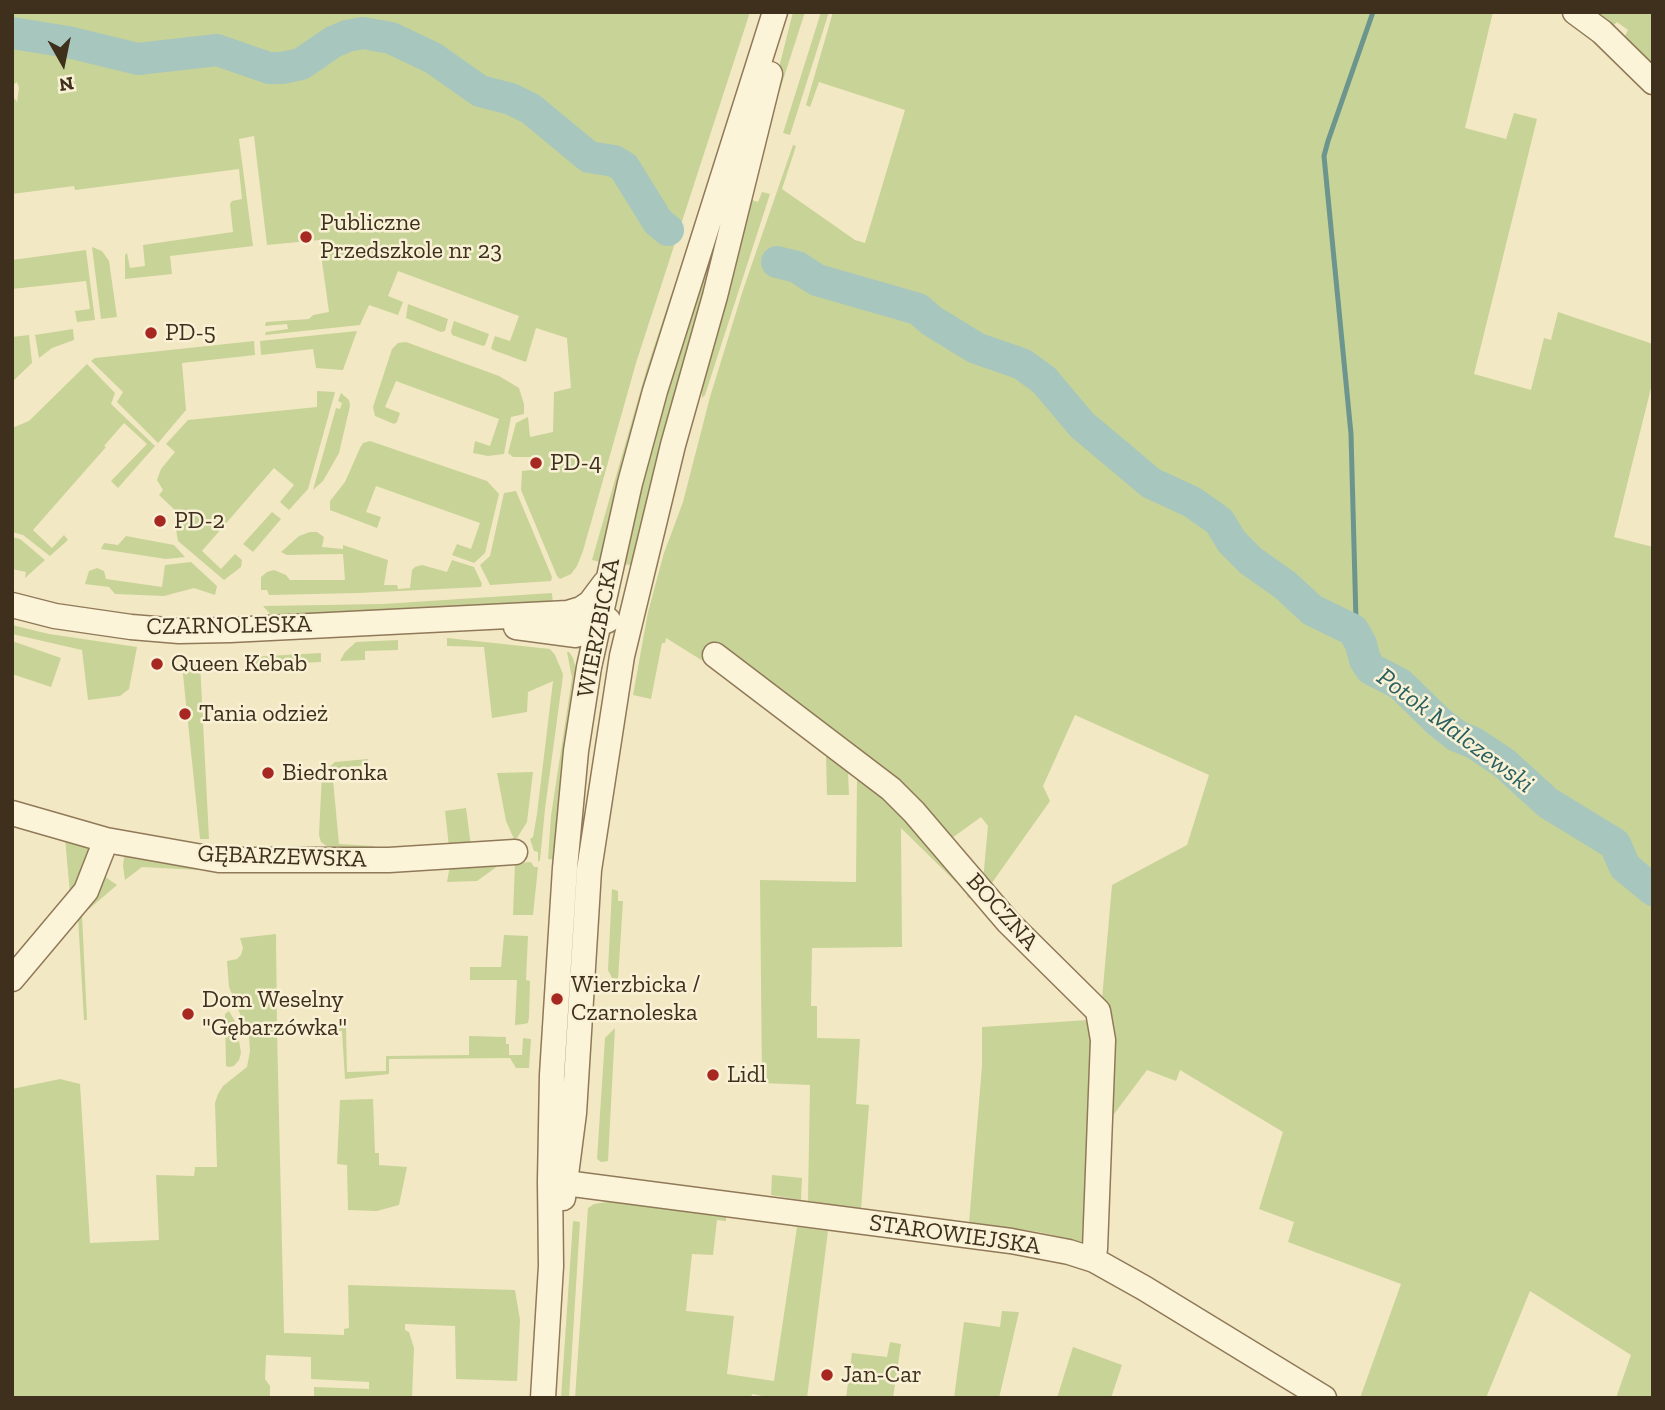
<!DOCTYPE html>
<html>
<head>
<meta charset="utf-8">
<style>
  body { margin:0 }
  #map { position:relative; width:1665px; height:1410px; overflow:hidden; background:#f3e8c4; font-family:"Zilla Slab",serif }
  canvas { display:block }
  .frame { position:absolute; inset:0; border:14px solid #3f301e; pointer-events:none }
  .north { position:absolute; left:28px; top:28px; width:70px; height:70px; -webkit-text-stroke:5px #f9f1d5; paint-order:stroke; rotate:171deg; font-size:19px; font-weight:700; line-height:28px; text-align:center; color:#3f301e }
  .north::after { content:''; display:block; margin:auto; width:24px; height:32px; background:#3f301e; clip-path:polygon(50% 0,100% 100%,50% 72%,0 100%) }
</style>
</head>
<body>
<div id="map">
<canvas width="1665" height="1410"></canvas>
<div class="frame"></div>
<div class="north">N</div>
</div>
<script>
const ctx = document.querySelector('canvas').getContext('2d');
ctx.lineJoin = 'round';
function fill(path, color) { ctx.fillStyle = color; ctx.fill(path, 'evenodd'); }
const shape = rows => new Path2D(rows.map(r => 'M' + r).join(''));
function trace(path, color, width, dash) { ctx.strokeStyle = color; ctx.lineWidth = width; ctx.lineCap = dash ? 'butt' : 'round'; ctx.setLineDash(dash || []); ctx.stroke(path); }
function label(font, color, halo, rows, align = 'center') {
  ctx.font = font + ' "Zilla Slab",serif'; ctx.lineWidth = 5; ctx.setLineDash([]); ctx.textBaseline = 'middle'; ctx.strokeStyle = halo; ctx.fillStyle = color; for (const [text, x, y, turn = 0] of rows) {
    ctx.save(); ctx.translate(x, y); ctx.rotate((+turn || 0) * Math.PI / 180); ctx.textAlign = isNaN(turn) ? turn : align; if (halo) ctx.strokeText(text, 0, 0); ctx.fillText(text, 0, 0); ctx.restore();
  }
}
const green = shape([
  [12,12,750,12,636,363,583,551,577,566,571,574,560,579,557,576,521,490,522,471,531,470,530,457,513,457,508,453,516,423,528,417,530,437,553,432,554,392,571,388,567,338,536,328,526,362,493,350,491,348,495,336,510,341,519,316,398,271,388,296,403,302,398,315,369,305,360,325,265,335,266,332,288,329,287,324,265,326,266,322,309,319,313,315,329,312,319,240,267,245,254,136,239,139,253,246,170,256,172,274,125,279,125,255,127,253,130,268,145,266,143,245,233,232,230,204,232,201,242,199,239,169,75,190,74,186,12,194,12,95,17,102,19,88,17,82,12,86],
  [793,12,805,12,765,136,760,143],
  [821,12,829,12,790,135,783,133],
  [833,12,1493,12,1465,128,1506,139,1514,113,1537,119,1474,374,1531,390,1544,338,1551,340,1558,312,1653,344,1653,380,1614,537,1653,547,1653,1398,1616,1398,1631,1355,1530,1291,1486,1398,1360,1398,1401,1284,1288,1242,1294,1222,1259,1209,1283,1132,1180,1070,1176,1081,1147,1070,1108,1122,1112,1019,1109,1009,1102,999,1112,885,1187,845,1209,775,1075,715,1043,786,1050,801,989,887,1073,968,1071,974,1021,931,987,891,983,880,988,826,981,817,952,838,947,837,925,813,886,778,843,746,813,716,793,700,778,693,719,648,711,644,703,661,666,638,665,643,662,643,651,699,633,695,648,612,664,553,683,502,710,397,743,290,793,145,796,146,782,189,855,240,865,243,905,110,819,82,810,107,806,105],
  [1597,12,1653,12,1653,60,1651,62,1625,36,1628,30,1617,22,1614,25],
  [738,152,709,274,681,370,632,566,619,562,642,470],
  [762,192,770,194,705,395,702,398,702,380,749,199,758,202],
  [701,205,600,562,592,560,647,368],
  [92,247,102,251,109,261,117,317,101,319],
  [86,250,95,320,77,322,75,311,90,309,86,281,12,289,12,260],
  [408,304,448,319,445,331,441,332,406,318],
  [454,321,489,334,485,345,483,346,452,335,451,331],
  [73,329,74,340,52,348,39,358,35,335],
  [357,331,343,370,316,368,313,349,261,355,260,341],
  [29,335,32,363,12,382,12,337],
  [254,341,255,355,182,363,186,410,158,443,117,402,123,392,91,361,95,358],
  [406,342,499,376,519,388,524,404,524,414,511,417,504,454,488,456,473,453,475,441,490,446,499,419,396,381,385,407,400,413,397,422,394,424,375,416,373,407,392,349,398,343],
  [87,364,115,393,111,404,155,446,118,488,111,481,147,444,124,423,104,446,106,447,33,530,52,548,64,535,68,540,50,556,23,535,12,532,12,428,29,421],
  [317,391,335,392,308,489,289,510,280,502,294,485,274,468,202,551,221,569,235,554,242,560,241,567,224,580,178,541,174,518,178,513,159,495,163,490,157,480,161,469,175,452,166,444,188,420,317,407],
  [341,393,349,400,350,406,339,453,323,481,313,490,336,408,340,409,342,403,338,401],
  [370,441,487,481,499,494,485,553,474,563,452,555,457,544,471,549,480,523,376,486,366,512,381,517,377,528,330,510,330,501,345,482,360,448,363,443],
  [516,491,552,577,551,581,490,585,480,565,490,556,504,493],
  [272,512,281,519,253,552,243,544],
  [310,532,317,532,324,537,322,547,343,549,343,545,388,560,384,585,397,585,398,589,410,588,412,570,415,567,422,565,447,572,452,560,474,567,482,584,481,587,358,593,269,595,267,590,261,590,261,577,267,572,274,570,286,575,290,580,345,580,343,554,287,555,281,552,299,536],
  [126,536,174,545,185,557,166,559,101,549,104,543,118,545],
  [12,537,20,539,45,560,25,578,26,572,12,569],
  [191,562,217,586,215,595,194,588,164,596,115,594,109,587,85,584,89,571,97,568,104,571,106,579,162,587,165,565],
  [552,593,553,604,272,616,263,606,383,604],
  [12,625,49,634,137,647,129,689,120,696,88,700,82,650,12,634],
  [447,638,550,649,555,655,563,674,562,683,545,809,540,860,538,862,538,852,534,851,530,839,533,837,537,814,553,681,528,692,527,712,492,718,484,647,447,646],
  [398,640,398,650,365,651,365,660,340,661,345,652,356,642],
  [12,641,61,658,51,687,12,674],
  [567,652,569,652,573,658,577,673,558,860,548,859,551,816,572,678],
  [321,653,321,662,249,666,249,657],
  [200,663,209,839,200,839,182,665],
  [826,756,848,773,849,795,827,795],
  [368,759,368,765,332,769,339,844,374,846,372,849,333,851,321,842,319,835,322,773,335,762],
  [861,771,971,890,968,899,967,893,901,828,902,947,812,948,811,1006,817,1006,817,1038,860,1039,856,1104,869,1105,861,1209,808,1201,810,1085,762,1083,760,880,856,882,857,780,855,778],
  [533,772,527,822,517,838,514,839,506,821,497,773],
  [466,808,471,846,449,847,445,811],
  [65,838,87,844,90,849,71,905],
  [127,854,202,867,200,870,142,867,125,880,123,866,124,857],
  [531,862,534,867,538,867,533,915,513,915,515,863],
  [502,863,477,881,447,882,450,866],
  [101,874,117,885,82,915,87,1020,84,1020,78,917],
  [612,889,618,891,618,901,623,901,618,979,612,978,608,970],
  [276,934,277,1030,346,1028,347,1072,386,1071,386,1056,469,1055,469,1036,506,1037,506,1044,509,1044,509,1055,522,1055,523,1038,531,1039,529,1068,516,1068,510,1058,389,1059,389,1074,345,1079,342,1031,277,1030,284,1333,344,1335,344,1329,349,1328,348,1285,515,1290,520,1320,517,1381,456,1379,455,1326,405,1324,405,1330,409,1332,414,1348,412,1398,314,1398,314,1387,369,1389,369,1382,311,1379,311,1357,266,1355,265,1379,270,1386,270,1398,12,1398,12,1089,60,1079,80,1084,90,1243,159,1240,156,1175,194,1176,195,1167,217,1167,215,1103,218,1094,223,1086,247,1067,250,1051,249,1036,229,987,227,961,237,959,241,955,243,948,240,938],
  [504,935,528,936,526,980,530,981,529,1017,528,1023,524,1024,515,1025,517,980,470,980,470,967,501,967],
  [1053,977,1092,1016,1091,1113,1088,1116,1084,1242,1039,1232,969,1223,982,1066,982,1027,1088,1020],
  [229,1011,236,1023,241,1053,239,1060,234,1066,229,1067,226,1066,225,1014],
  [615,1028,608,1161,601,1162,597,1159,605,1038],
  [373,1099,375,1153,379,1153,379,1165,407,1167,399,1205,377,1211,348,1210,347,1165,337,1164,340,1100],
  [772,1175,802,1178,801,1200,771,1195],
  [614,1201,726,1217,726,1221,717,1220,713,1255,692,1254,686,1311,734,1316,727,1374,774,1381,797,1227,828,1231,807,1398,772,1398,752,1394,751,1398,575,1398,588,1208,594,1204],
  [573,1221,580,1222,569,1398,561,1398],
  [1002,1311,1019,1312,999,1398,954,1398,964,1322,1000,1327],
  [890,1342,901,1344,893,1398,846,1398,852,1353,887,1357],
  [1073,1347,1122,1365,1111,1398,1057,1398]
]);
const stream = shape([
  [1353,630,1356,620,1351,434,1324,156,1328,141,1373,12]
]);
const river = shape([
  [12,33,68,42,138,59,217,50,269,68,282,68,301,64,333,42,347,36,363,33,391,38,433,58,480,91,511,99,531,109,589,157,614,161,624,167,658,222,668,230],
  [777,262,797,267,817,280,918,309,932,321,976,348,1022,364,1044,380,1082,425,1151,483,1192,502,1219,521,1232,542,1251,561,1285,585,1312,610,1353,630,1361,644,1365,660,1371,669,1400,684,1439,722,1457,736,1474,743,1504,763,1548,803,1615,844,1625,867,1653,890]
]);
const minor = shape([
  [1575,12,1602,32,1653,82],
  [12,605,55,616,131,627,179,631,230,630,568,613,581,609,590,603,605,583],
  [516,627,576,635,608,620],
  [715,655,891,789,914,812,1008,922,1098,1011,1103,1040,1095,1249,1091,1259],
  [12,813,106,840,219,860,389,860,515,852],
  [12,979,86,891,106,840],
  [550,1181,1011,1241,1069,1252,1094,1260,1144,1288,1324,1398],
  [563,1198,574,1113,589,870,622,656,673,445,715,296,770,74],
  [543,1398,551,1266,550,1181,552,1075,565,868,576,751,589,667,630,483,655,391,775,12]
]);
const markers = [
  [306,237,7,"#a62821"],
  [151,333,7,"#a62821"],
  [536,463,7,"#a62821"],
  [160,521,7,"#a62821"],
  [157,664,7,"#a62821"],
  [185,714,7,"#a62821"],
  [268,773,7,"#a62821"],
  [557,999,7,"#a62821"],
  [188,1014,7,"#a62821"],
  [713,1075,7,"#a62821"],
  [827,1375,7,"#a62821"]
];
const poiNames = [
  ["Publiczne",320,223],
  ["Przedszkole nr 23",320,251],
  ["PD-5",165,333],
  ["PD-4",550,463],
  ["PD-2",174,521],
  ["Queen Kebab",171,664],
  ["Tania odzież",199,714],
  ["Biedronka",282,773],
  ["Wierzbicka /",571,985],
  ["Czarnoleska",571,1013],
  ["Dom Weselny",202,1000],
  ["\"Gębarzówka\"",202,1028],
  ["Lidl",727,1075],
  ["Jan-Car",841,1375]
];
const streetNames = [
  ["CZARNOLESKA",229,626,-1],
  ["WIERZBICKA",599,628,-79],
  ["GĘBARZEWSKA",282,857,2],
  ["BOCZNA",1002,912,48],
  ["STAROWIEJSKA",955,1235,8]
];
const waterNames = [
  ["Potok Malczewski",1455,731,37]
];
fill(green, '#c8d397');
trace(stream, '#6c958e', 5);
trace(river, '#a7c6be', 32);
trace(minor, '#907958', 27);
trace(minor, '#fcf4d9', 24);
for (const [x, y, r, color] of markers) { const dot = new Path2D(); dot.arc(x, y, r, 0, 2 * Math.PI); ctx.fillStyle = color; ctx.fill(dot); trace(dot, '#f9f1d5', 2.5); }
label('24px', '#3f301e', '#f9f1d5', poiNames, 'left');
label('24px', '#3f301e', '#f9f1d5', streetNames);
label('italic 26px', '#2b6060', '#f9f1d5', waterNames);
</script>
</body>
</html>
